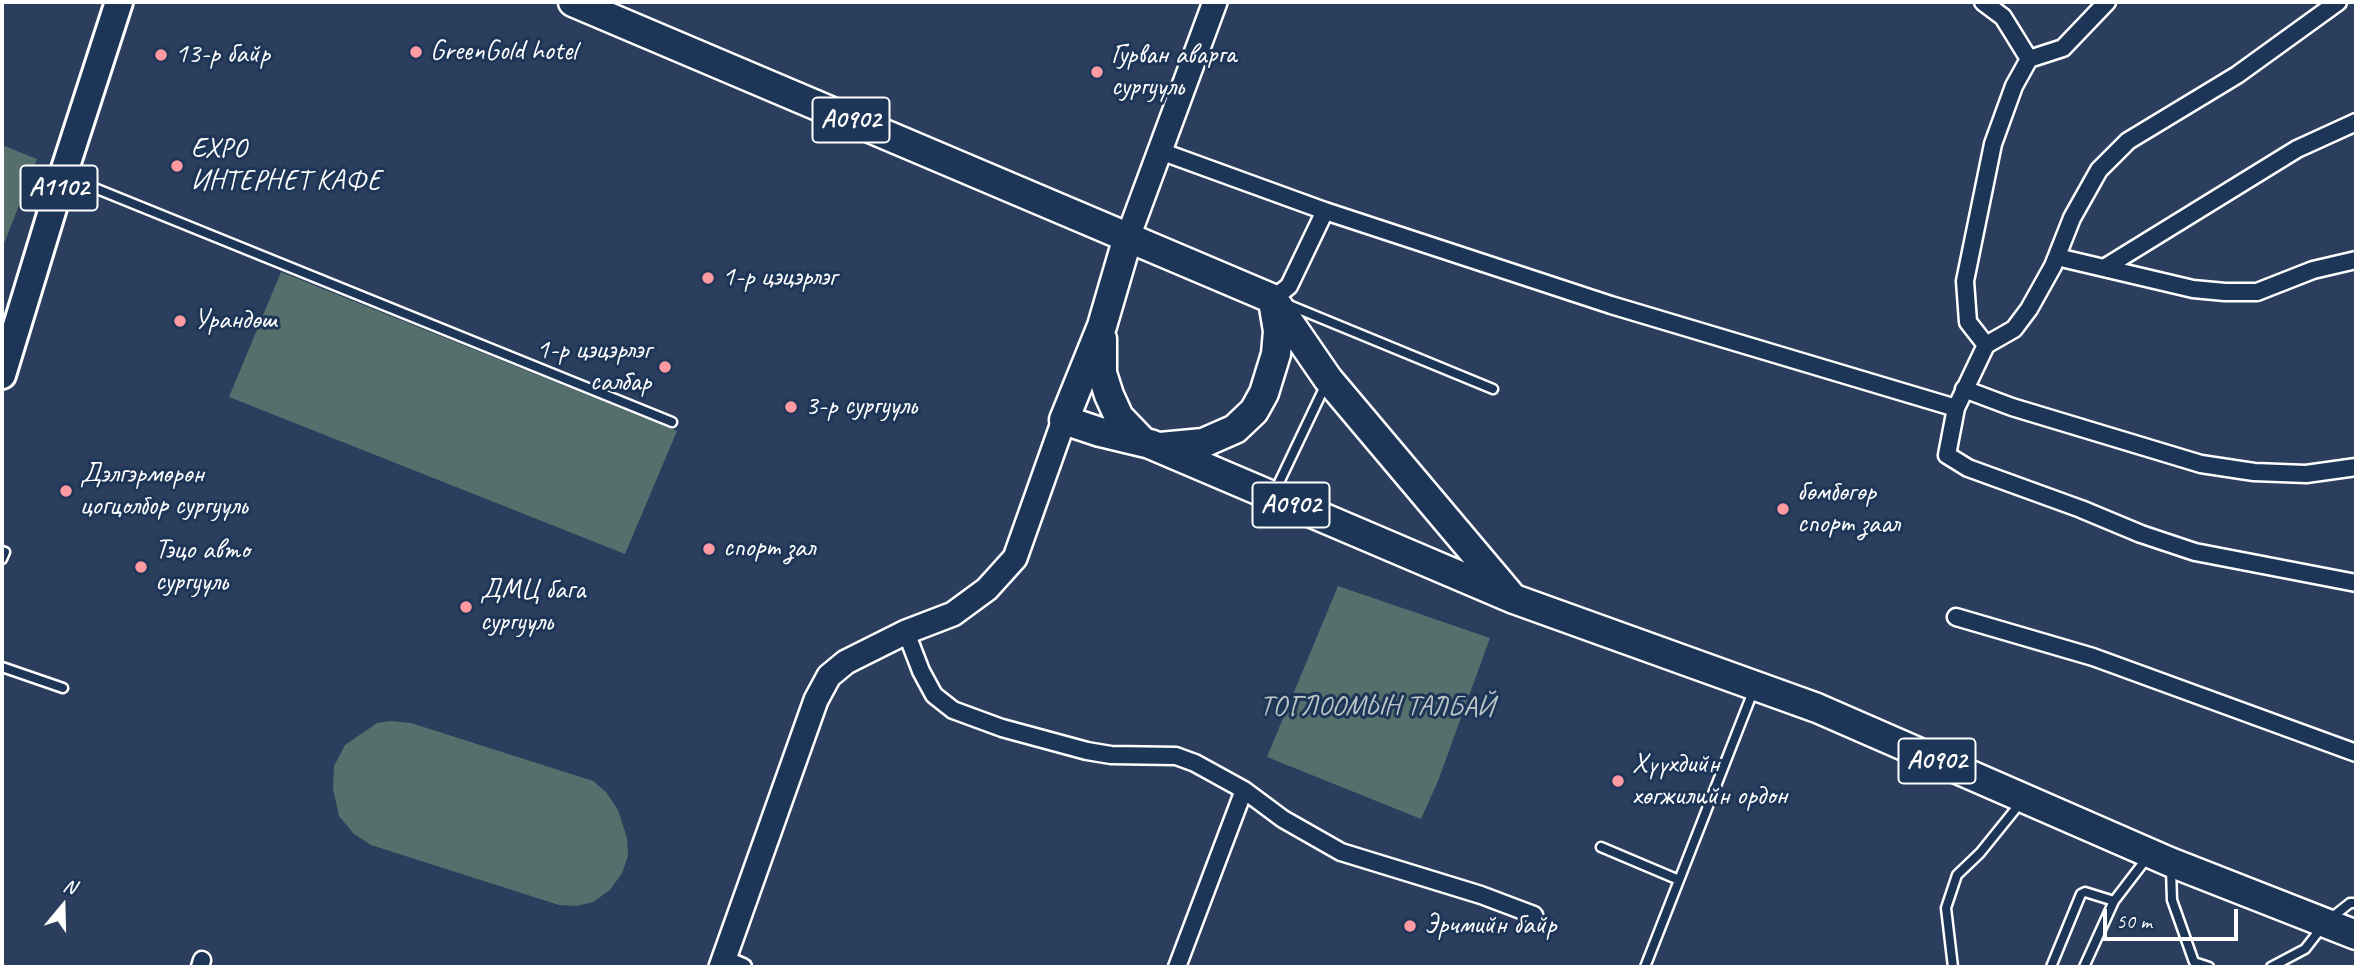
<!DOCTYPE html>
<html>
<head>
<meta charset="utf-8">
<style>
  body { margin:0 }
  #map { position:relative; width:2358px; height:969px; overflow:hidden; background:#2c3e5d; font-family:Caveat,sans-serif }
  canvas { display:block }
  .frame { position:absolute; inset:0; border:4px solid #fff; pointer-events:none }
  .north { position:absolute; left:28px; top:871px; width:70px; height:70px; -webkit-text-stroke:5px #1d3557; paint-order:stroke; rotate:19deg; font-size:19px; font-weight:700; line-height:28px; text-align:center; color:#fff }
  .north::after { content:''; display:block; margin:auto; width:24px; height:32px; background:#fff; clip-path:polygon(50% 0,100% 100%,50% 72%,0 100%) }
  .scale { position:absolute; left:2103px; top:909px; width:135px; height:32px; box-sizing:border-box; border:4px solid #fff; border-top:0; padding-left:9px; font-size:21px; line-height:24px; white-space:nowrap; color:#fff; -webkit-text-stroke:5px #1d3557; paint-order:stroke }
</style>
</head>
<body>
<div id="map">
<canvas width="2358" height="969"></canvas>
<div class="frame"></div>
<div class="north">N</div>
<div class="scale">50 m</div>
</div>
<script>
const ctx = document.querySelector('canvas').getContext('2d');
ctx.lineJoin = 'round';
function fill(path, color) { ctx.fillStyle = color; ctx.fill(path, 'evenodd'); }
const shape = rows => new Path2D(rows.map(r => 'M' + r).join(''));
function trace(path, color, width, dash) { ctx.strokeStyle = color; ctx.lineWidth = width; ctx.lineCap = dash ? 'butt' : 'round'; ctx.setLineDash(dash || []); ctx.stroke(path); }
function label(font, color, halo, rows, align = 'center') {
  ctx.font = font + ' Caveat,sans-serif'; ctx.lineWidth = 6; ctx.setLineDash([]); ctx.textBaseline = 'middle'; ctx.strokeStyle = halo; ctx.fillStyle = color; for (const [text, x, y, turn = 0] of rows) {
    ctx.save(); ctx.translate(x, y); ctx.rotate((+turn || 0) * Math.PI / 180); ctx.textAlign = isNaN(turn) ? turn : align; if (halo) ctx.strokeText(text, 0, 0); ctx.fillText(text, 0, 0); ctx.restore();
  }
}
const green = shape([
  [2,145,37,159,2,249],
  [281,272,677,431,625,554,229,397],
  [1338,586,1490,638,1438,781,1421,819,1267,757],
  [390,721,411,723,593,781,606,792,618,810,627,838,628,856,622,873,610,890,593,902,576,906,559,905,371,845,354,834,339,816,333,789,334,766,345,745,377,723]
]);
const service = shape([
  [65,176,672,422],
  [1289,305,1493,389],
  [1275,491,1325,386],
  [2,551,5,552,2,559],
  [2,667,63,688],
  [1601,847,1679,880],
  [2171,869,2172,900,2194,962,2209,967],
  [1645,967,1754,689],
  [1953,967,1946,908,1957,875,1980,853,2022,801],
  [2051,967,2081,894,2085,892,2114,901,2147,858],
  [2084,967,2114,901],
  [2271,967,2305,949,2326,922,2350,903,2356,903]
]);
const minor = shape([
  [1983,2,2003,17,2029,59],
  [2338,2,2237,75,2128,141,2099,170,2072,218,2053,266,2029,309,2014,329,1986,345,1956,408,1947,455,1968,468,2081,509,2141,534,2195,552,2356,583],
  [1160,151,1325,211,1611,305,1956,408],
  [2057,257,2193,289,2225,292,2257,292,2313,270,2356,260],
  [2104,268,2297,149,2356,122],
  [1273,299,1289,286,1325,211],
  [1986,345,1968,322,1965,281,1993,144,2014,86,2029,59,2063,48,2107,2],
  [1964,389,2012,407,2201,464,2254,472,2306,474,2356,467],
  [1956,617,2093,657,2356,753],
  [906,632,921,671,934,695,953,710,1002,728,1087,751,1111,755,1176,756,1195,763,1244,790,1283,819,1341,852,1481,895,1534,915],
  [724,959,743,967],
  [200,967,202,960],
  [1177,967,1244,790]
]);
const secondary = shape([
  [1128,237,1215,2],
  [721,967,816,700,829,676,846,662,906,632,953,614,987,589,1015,558,1064,420]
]);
const primary = shape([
  [2,375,63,175,119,2]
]);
const trunk = shape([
  [573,2,1273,299,1328,379,1510,595],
  [1128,237,1102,326,1064,420,1100,432,1150,444,1514,599,1817,708,2170,862,2356,935],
  [1102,339,1102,373,1109,395,1119,417,1143,442],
  [1160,447,1203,443,1235,429,1254,411,1264,393,1276,354,1278,331,1273,301]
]);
const markers = [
  [416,52,7,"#ff9aa2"],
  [161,55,7,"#ff9aa2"],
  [1097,72,7,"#ff9aa2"],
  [177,166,7,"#ff9aa2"],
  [708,278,7,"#ff9aa2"],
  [180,321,7,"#ff9aa2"],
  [665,367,7,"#ff9aa2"],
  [791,407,7,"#ff9aa2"],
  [66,491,7,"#ff9aa2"],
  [1783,509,7,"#ff9aa2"],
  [709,549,7,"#ff9aa2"],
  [141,567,7,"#ff9aa2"],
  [466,607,7,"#ff9aa2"],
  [1618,781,7,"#ff9aa2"],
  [1410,926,7,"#ff9aa2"]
];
const shields = [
  [851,120,77],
  [59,188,77],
  [1291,505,77],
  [1937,761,77]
];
const shieldNames = [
  ["A0902",851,120],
  ["A1102",59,188],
  ["A0902",1291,505],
  ["A0902",1937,761]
];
const poiNames = [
  ["GreenGold hotel",430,52],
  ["13-р байр",175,55],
  ["Гурван аварга",1111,56],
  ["сургууль",1111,88],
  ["EXPO",191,150],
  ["ИНТЕРНЕТ КАФЕ",191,182],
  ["1-р цэцэрлэг",722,278],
  ["Урандөш",194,321],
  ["1-р цэцэрлэг",651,351,"right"],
  ["салбар",651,383,"right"],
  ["3-р сургууль",805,407],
  ["Дэлгэрмөрөн",80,475],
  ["цогцолбор сургууль",80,507],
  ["бөмбөгөр",1797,493],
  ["спорт заал",1797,525],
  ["спорт зал",723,549],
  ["Тэцо авто",155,551],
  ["сургууль",155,583],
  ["ДМЦ бага",480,591],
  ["сургууль",480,623],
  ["Хүүхдийн",1632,765],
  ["хөгжилийн ордон",1632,797],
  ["Эрчмийн байр",1424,926]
];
const parkNames = [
  ["ТОГЛООМЫН ТАЛБАЙ",1377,708]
];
fill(green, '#556f6d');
trace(service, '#fff', 13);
trace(minor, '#fff', 21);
trace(secondary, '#fff', 28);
trace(primary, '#fff', 32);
trace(trunk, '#fff', 33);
trace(service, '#1d3557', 8);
trace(minor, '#1d3557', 16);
trace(secondary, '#1d3557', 23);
trace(primary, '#1d3557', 26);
trace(trunk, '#1d3557', 28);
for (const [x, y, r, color] of markers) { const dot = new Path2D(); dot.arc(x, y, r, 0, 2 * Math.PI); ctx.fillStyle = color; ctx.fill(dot); trace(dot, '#1d3557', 2.5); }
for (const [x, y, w] of shields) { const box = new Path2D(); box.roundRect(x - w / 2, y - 22.5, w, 45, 5); ctx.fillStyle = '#1d3557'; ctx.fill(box); trace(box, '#fff', 2); }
label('bold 26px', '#fff', null, shieldNames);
label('28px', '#fff', '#1d3557', poiNames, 'left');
label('28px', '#bbc5c5', '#1d3557', parkNames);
</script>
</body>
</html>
